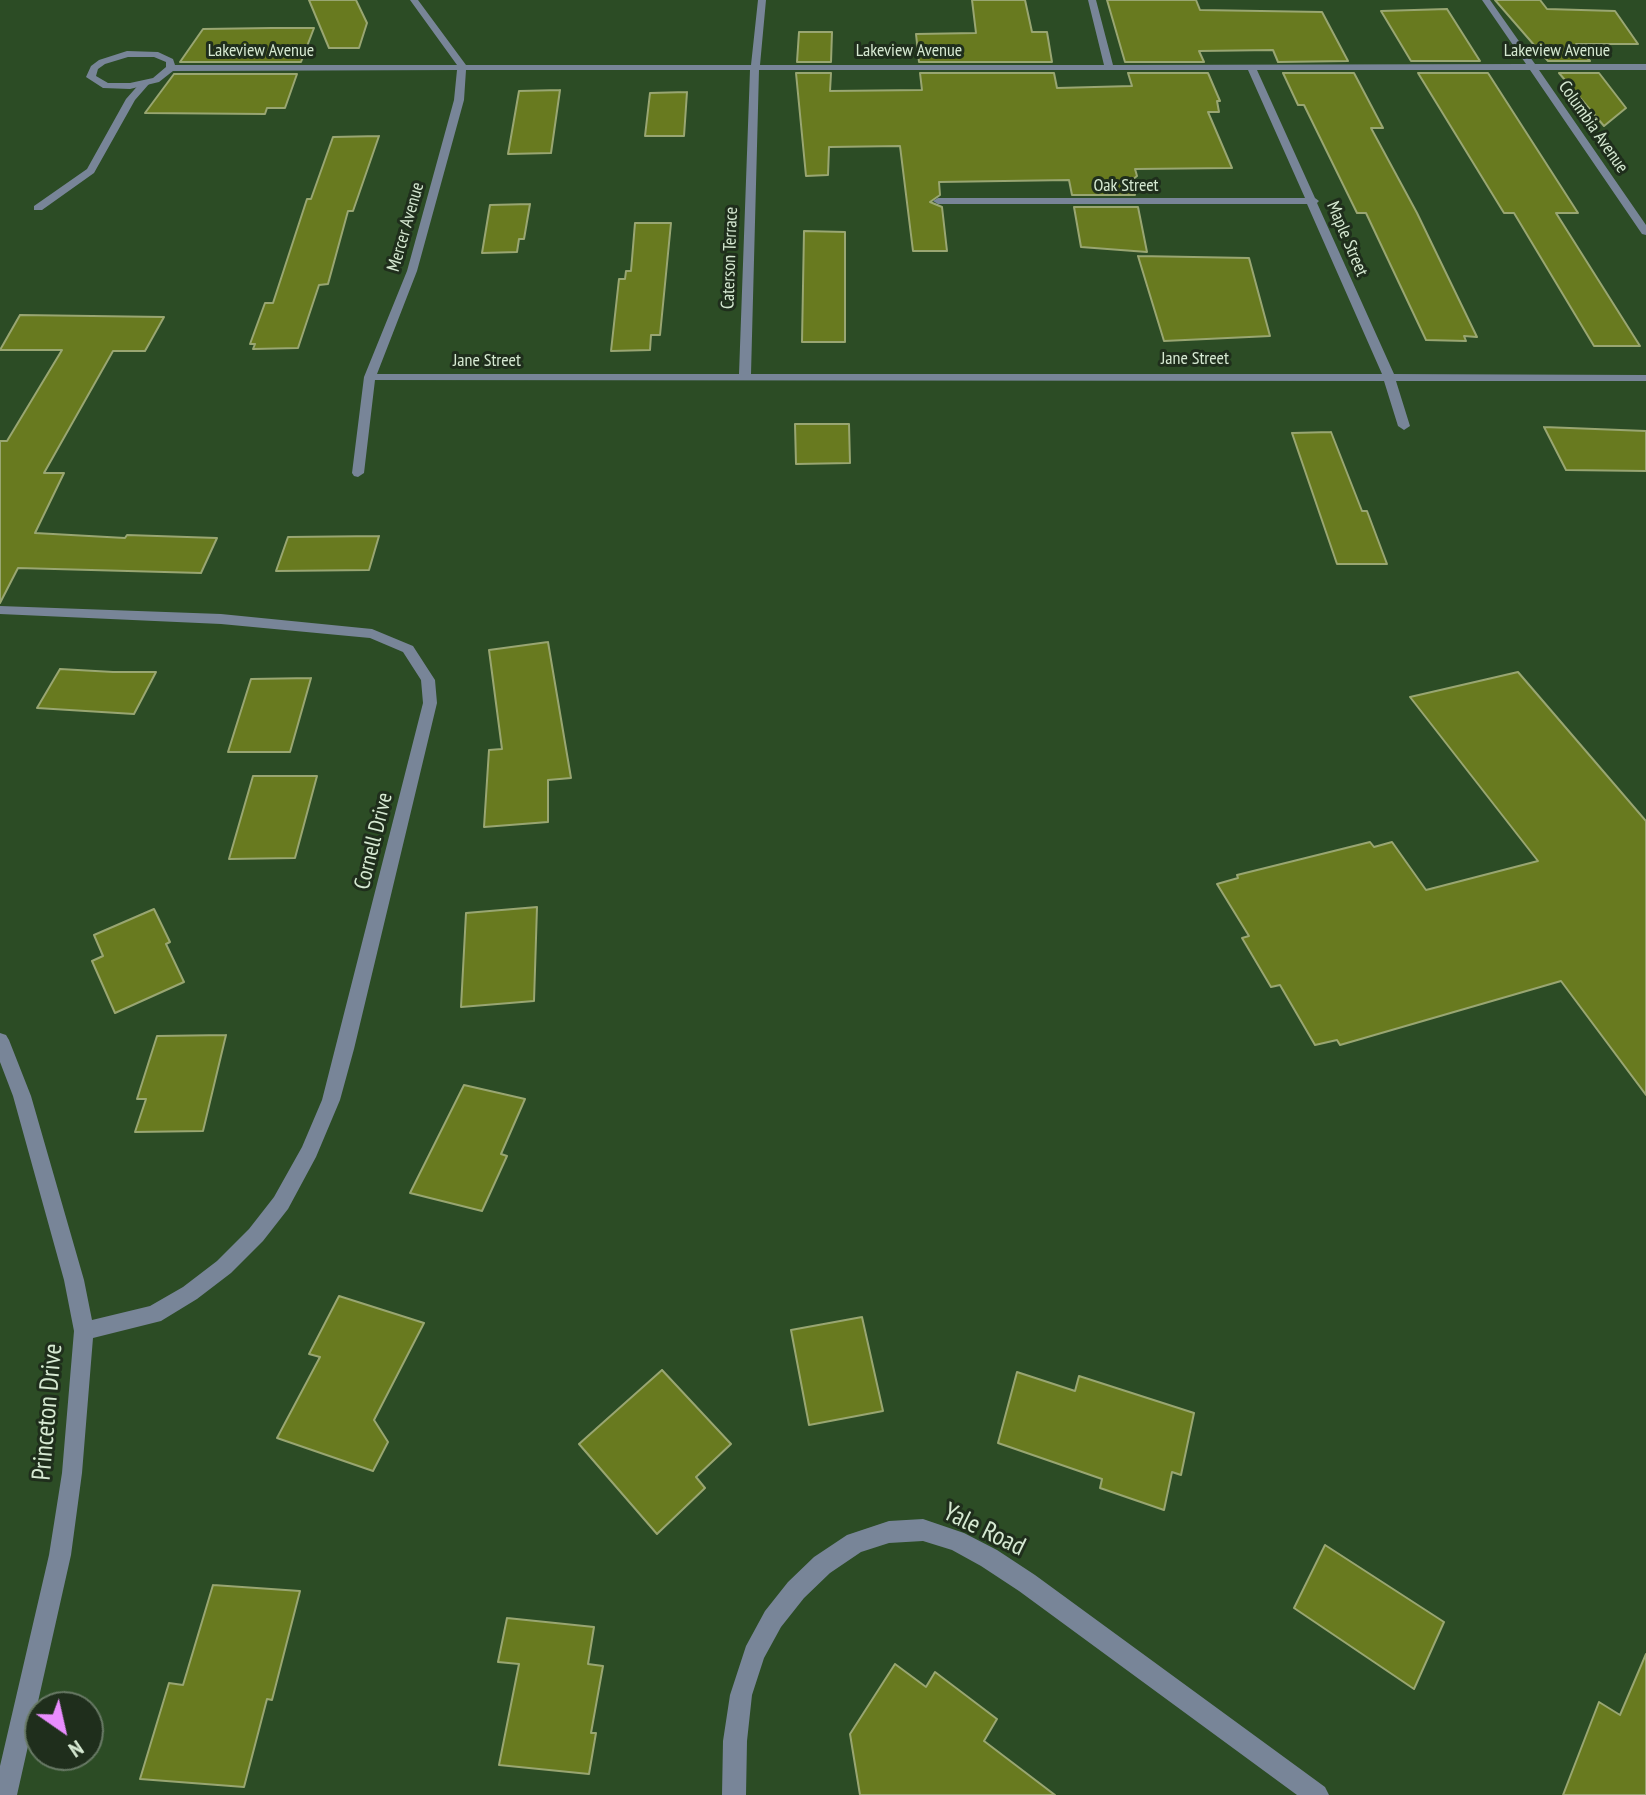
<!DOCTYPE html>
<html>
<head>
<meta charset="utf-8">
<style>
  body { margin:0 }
  #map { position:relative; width:1646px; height:1795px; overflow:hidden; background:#2c4c25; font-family:"PT Sans Narrow",sans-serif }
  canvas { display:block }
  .north { position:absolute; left:24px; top:1691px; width:80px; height:80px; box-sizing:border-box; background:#1f2e1c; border:2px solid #687965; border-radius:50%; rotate:146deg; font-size:22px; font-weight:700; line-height:32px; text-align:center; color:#d6e9d2 }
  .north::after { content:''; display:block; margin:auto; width:28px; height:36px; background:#e98dfe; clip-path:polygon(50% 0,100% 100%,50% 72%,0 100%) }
</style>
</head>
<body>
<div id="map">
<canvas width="1646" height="1795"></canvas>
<div class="north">N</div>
</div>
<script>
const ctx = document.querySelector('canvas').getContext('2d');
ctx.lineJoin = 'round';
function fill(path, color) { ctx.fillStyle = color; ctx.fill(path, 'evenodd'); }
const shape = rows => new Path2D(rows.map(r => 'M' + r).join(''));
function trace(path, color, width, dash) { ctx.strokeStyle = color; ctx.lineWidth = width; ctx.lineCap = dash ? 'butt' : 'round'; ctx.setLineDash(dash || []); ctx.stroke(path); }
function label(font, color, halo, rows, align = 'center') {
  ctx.font = font + ' "PT Sans Narrow",sans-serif'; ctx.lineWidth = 6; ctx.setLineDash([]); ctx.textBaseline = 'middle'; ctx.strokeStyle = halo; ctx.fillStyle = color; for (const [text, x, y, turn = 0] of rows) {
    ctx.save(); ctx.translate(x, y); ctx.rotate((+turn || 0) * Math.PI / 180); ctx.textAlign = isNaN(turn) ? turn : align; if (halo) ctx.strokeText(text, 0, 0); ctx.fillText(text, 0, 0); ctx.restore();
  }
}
const building = shape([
  [309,0,356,0,367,23,359,48,329,48,309,0],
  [972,0,1025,0,1032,32,1047,32,1052,62,919,62,916,34,976,33,972,0],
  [1107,0,1196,0,1200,10,1322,12,1348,61,1278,62,1273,50,1199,51,1204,62,1125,62,1107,0],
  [1495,0,1540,0,1547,9,1615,11,1638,44,1576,44,1590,61,1548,61,1495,0],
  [1447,9,1480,61,1411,61,1381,11,1447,9],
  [272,28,314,28,301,62,180,62,203,29,272,28],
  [799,32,832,32,831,62,797,62,799,32],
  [796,73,831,73,830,91,922,90,920,73,1054,73,1057,88,1132,86,1128,73,1208,73,1220,101,1217,101,1219,112,1208,112,1232,168,1135,169,1137,176,1132,180,1135,195,1072,195,1069,180,939,182,940,195,930,202,942,207,947,251,913,251,900,146,829,147,828,175,806,176,796,73],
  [1283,73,1354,73,1383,128,1371,128,1417,213,1477,337,1464,336,1466,341,1426,340,1366,213,1357,213,1304,105,1298,105,1283,73],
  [1418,73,1488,73,1578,213,1556,213,1640,346,1594,346,1514,213,1504,213,1418,73],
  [1559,73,1599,73,1626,108,1604,126,1559,73],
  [174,74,297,74,285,108,267,108,265,114,145,113,174,74],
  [560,90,551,153,508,154,519,91,560,90],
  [687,92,684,136,645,136,650,93,687,92],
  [379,136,353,211,348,211,328,284,319,285,298,348,253,349,255,344,250,344,265,303,273,303,307,199,311,199,333,137,379,136],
  [530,204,524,239,519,239,517,252,482,253,490,205,530,204],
  [1074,207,1138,207,1147,252,1081,247,1074,207],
  [635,223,671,223,660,335,651,335,650,350,611,351,619,279,625,279,626,271,631,271,635,223],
  [804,231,845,232,845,342,802,342,804,231],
  [1138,256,1249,258,1270,336,1164,341,1138,256],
  [20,315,164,317,145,351,113,351,44,473,64,473,35,533,125,538,127,535,217,538,201,573,18,568,0,603,0,441,7,441,62,350,0,350,20,315],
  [795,424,849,424,850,463,796,464,795,424],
  [1544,427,1646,431,1646,471,1566,470,1544,427],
  [1331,432,1362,511,1367,511,1387,564,1337,564,1292,433,1331,432],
  [379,536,369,570,276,571,288,537,379,536],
  [548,642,571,778,548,780,548,822,484,827,489,750,502,749,489,650,548,642],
  [60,669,113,672,156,672,134,714,37,708,60,669],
  [1518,672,1646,821,1646,1095,1561,981,1340,1045,1337,1040,1315,1045,1280,985,1271,987,1242,938,1249,936,1217,884,1238,878,1237,875,1370,842,1374,847,1392,842,1426,890,1538,861,1410,697,1518,672],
  [311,678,290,752,228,752,251,679,311,678],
  [253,776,317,776,295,858,229,859,253,776],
  [537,907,534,1001,461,1007,466,913,537,907],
  [154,909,170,942,166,944,184,982,115,1013,92,961,103,956,94,935,154,909],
  [226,1035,203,1131,135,1132,146,1099,137,1099,157,1036,226,1035],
  [464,1085,525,1099,501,1154,507,1156,482,1211,410,1193,464,1085],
  [339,1296,424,1323,374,1420,388,1442,373,1471,277,1438,320,1357,309,1354,339,1296],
  [862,1317,883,1411,809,1425,791,1330,862,1317],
  [662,1370,731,1444,696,1477,705,1488,657,1534,579,1444,662,1370],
  [1017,1372,1075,1391,1079,1376,1194,1413,1181,1475,1172,1472,1164,1510,1100,1488,1102,1479,998,1443,1017,1372],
  [1325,1545,1444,1622,1414,1689,1294,1608,1325,1545],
  [213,1585,300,1591,272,1700,267,1699,244,1787,140,1779,169,1683,183,1685,213,1585],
  [507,1618,594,1627,588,1664,603,1666,591,1733,596,1733,589,1774,499,1765,519,1664,498,1662,507,1618],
  [1646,1654,1646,1795,1563,1795,1599,1702,1620,1715,1646,1654],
  [895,1664,926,1687,935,1672,997,1719,984,1741,1055,1795,860,1795,850,1734,895,1664]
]);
const lane = shape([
  [141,82,149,84,135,100,94,173,42,210,34,210,34,206,87,169,126,99,141,82]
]);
const street = shape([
  [410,0,418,0,466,65,751,65,758,0,766,0,760,65,1104,65,1088,0,1096,0,1113,65,1526,64,1482,0,1490,0,1535,64,1646,64,1646,70,1539,70,1646,225,1646,235,1642,234,1530,70,1257,70,1315,198,1319,201,1317,203,1394,374,1646,375,1646,381,1396,381,1410,426,1404,430,1398,426,1384,381,375,380,364,473,358,477,354,476,352,473,364,377,407,271,454,100,457,70,173,71,159,82,130,89,103,88,86,77,91,66,99,60,127,51,158,52,173,59,175,65,457,65,410,0],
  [128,57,154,57,166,62,166,67,153,78,130,83,108,83,96,76,98,69,105,64,128,57],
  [466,70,750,70,739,374,377,374,417,271,464,100,466,70],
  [759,70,1248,70,1305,198,938,198,933,201,938,204,1307,204,1382,374,751,374,759,70],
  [0,606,221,614,372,629,413,646,435,680,437,703,354,1049,340,1100,316,1157,288,1209,263,1241,231,1273,197,1299,161,1321,93,1338,82,1473,71,1555,17,1795,0,1795,0,1766,49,1555,62,1473,74,1331,64,1280,13,1096,0,1062,0,1033,6,1035,9,1040,31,1096,84,1280,92,1320,150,1306,183,1287,217,1261,249,1229,274,1197,302,1147,322,1100,423,703,421,680,403,652,370,638,221,624,0,614,0,606],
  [923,1519,964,1533,997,1550,1035,1575,1325,1787,1329,1795,1297,1795,1019,1591,981,1566,952,1550,923,1541,889,1543,861,1552,830,1573,804,1598,781,1627,764,1658,752,1695,747,1741,746,1795,722,1795,723,1741,730,1695,746,1646,765,1611,788,1582,814,1557,847,1535,889,1521,923,1519]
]);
const farStreetnames = [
  ["Lakeview Avenue",261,51],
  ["Lakeview Avenue",909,51],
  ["Lakeview Avenue",1557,51],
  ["Columbia Avenue",1593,127,55],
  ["Oak Street",1126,186],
  ["Mercer Avenue",406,227,-74],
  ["Maple Street",1347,239,67],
  ["Caterson Terrace",730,258,-88],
  ["Jane Street",1195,359],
  ["Jane Street",487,361]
];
const streetNames = [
  ["Cornell Drive",374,841,-76]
];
const nearStreetnames = [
  ["Princeton Drive",48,1412,-85],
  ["Yale Road",984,1530,26]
];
fill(building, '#687a1f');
trace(building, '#99a672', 2);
fill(lane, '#788598');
fill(street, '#788598');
label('18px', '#d6e9d2', '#1f2e1c', farStreetnames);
label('22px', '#d6e9d2', '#1f2e1c', streetNames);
label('26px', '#d6e9d2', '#1f2e1c', nearStreetnames);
</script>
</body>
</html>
